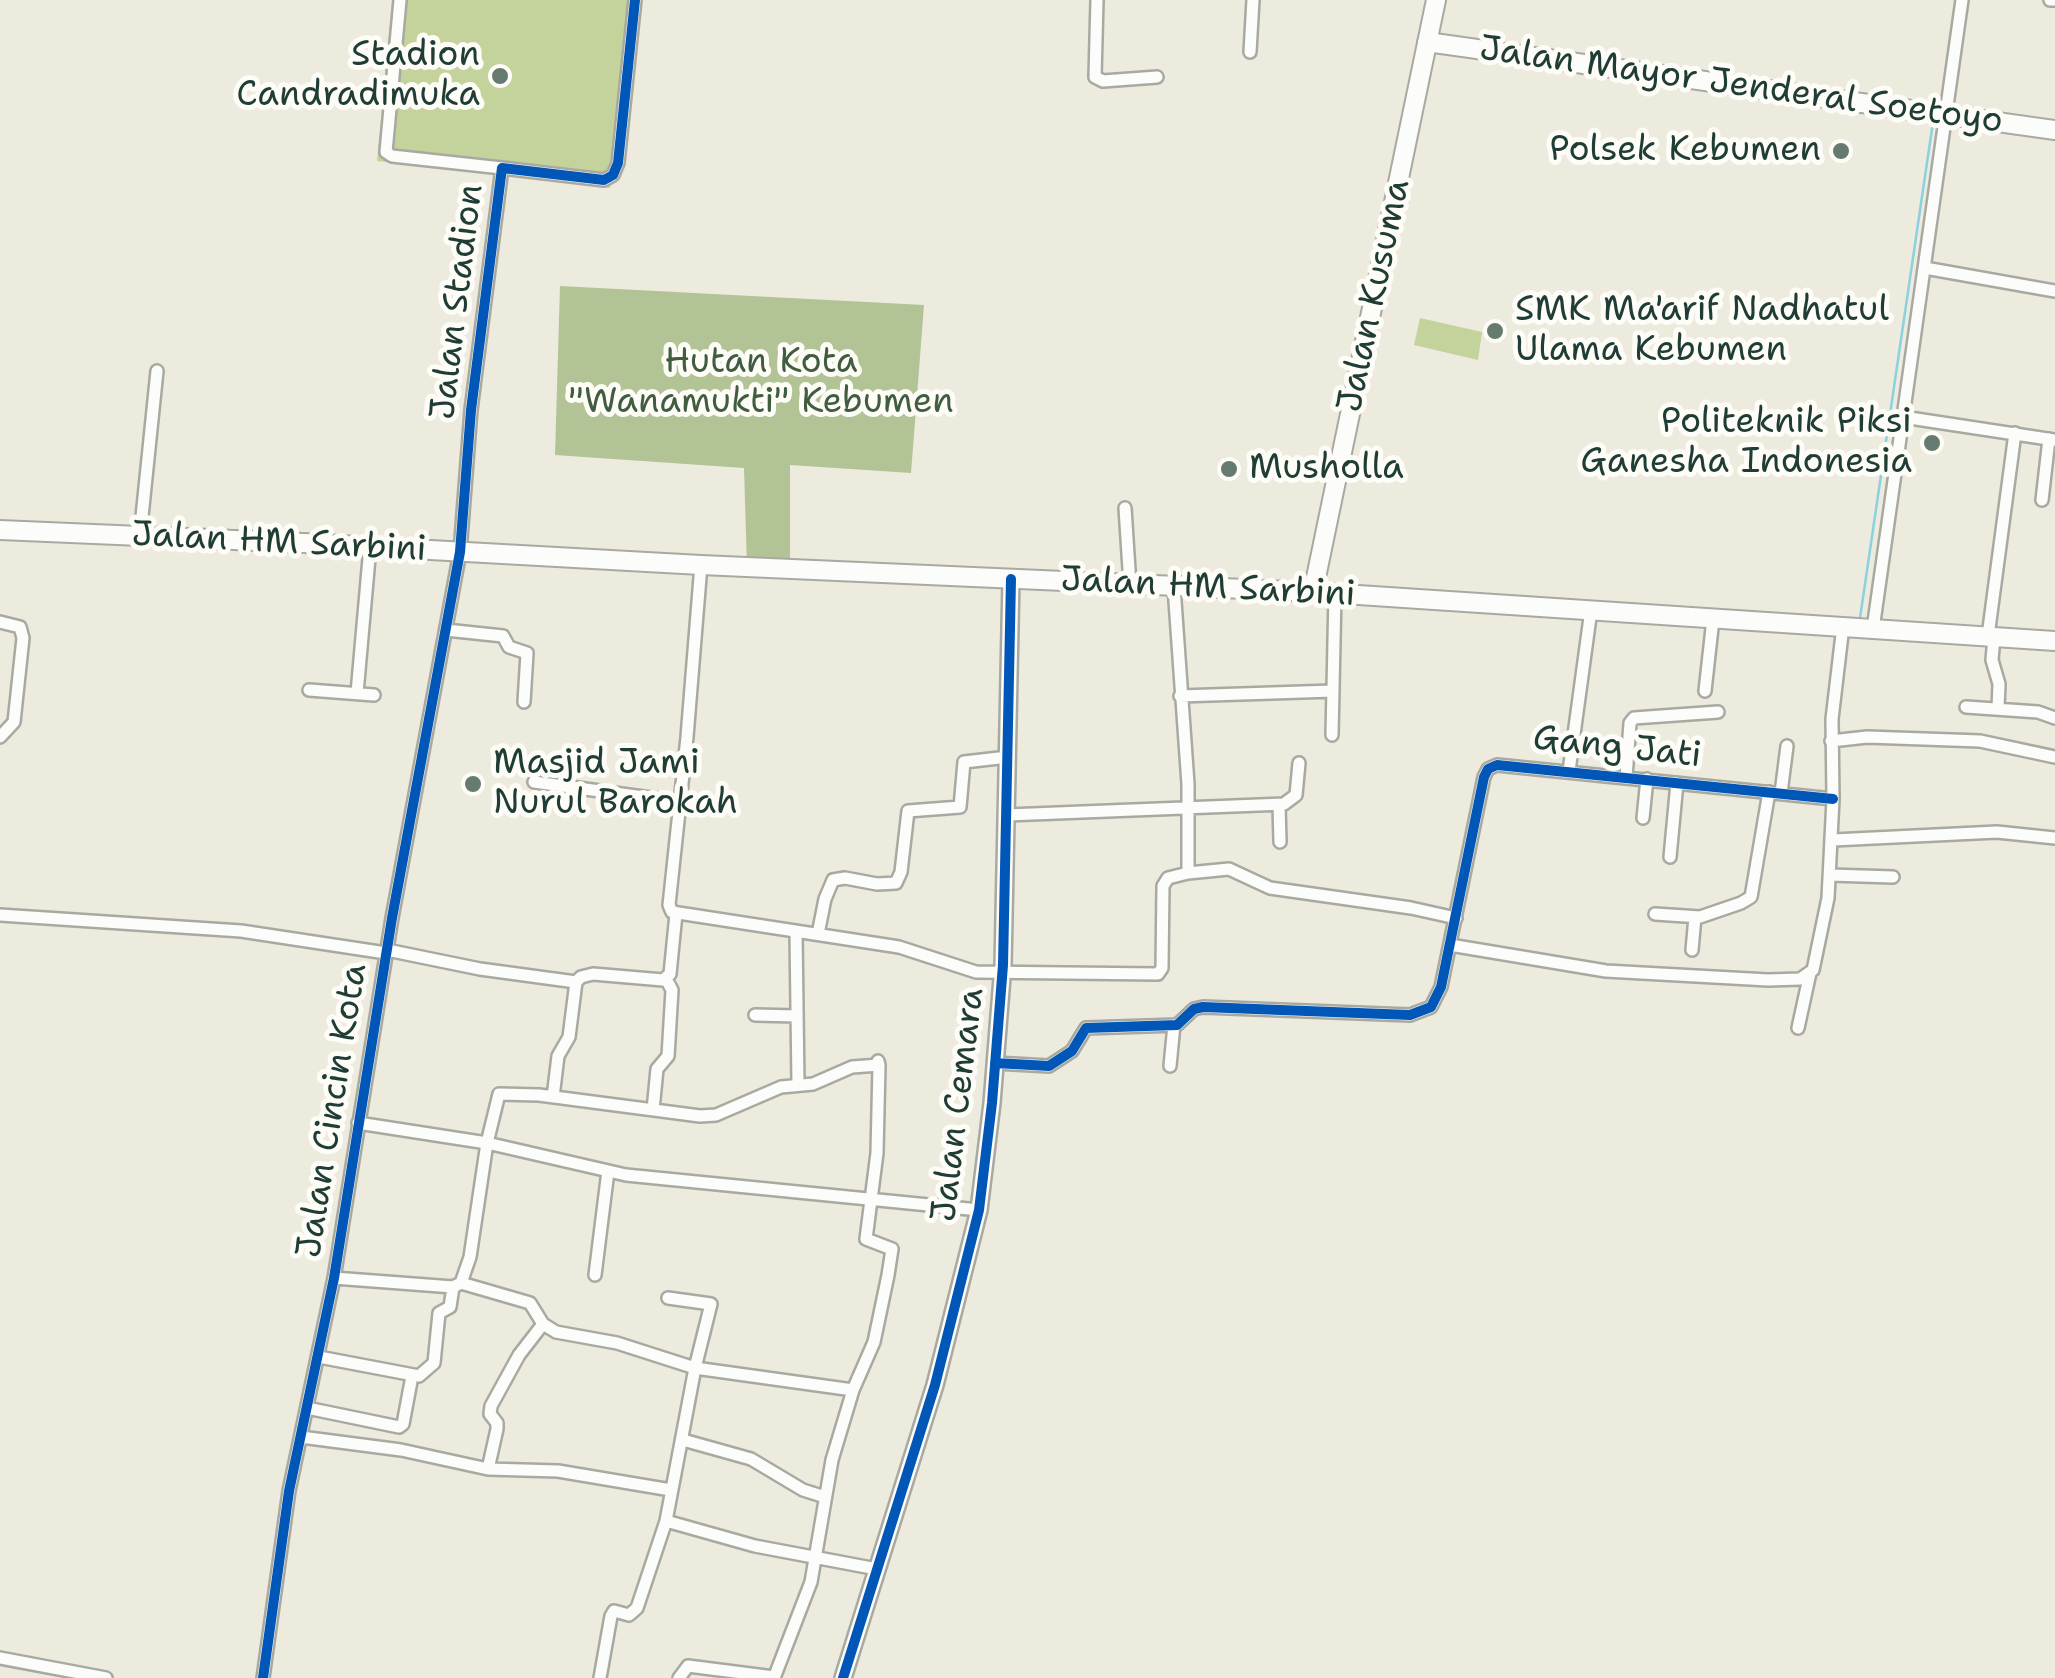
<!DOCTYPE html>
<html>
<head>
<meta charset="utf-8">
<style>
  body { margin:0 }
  canvas { display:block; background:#edeade }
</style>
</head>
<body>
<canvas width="2055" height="1678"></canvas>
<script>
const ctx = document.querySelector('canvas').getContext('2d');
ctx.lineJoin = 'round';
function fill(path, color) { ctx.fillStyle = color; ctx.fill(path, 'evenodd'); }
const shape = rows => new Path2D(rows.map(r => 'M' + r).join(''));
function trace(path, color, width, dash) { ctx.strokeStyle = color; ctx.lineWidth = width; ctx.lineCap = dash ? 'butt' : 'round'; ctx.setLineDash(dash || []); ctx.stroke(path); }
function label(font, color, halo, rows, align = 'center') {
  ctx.font = font + ' "Shantell Sans",sans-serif'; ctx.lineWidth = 10; ctx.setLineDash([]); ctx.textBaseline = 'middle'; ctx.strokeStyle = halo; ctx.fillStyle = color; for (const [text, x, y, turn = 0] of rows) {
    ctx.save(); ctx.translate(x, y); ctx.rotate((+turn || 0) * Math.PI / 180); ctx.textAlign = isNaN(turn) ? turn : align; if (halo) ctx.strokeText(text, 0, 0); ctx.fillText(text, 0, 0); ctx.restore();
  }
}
const green = shape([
  [392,0,635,0,610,188,377,161],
  [1420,318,1482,332,1478,360,1414,345]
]);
const forest = shape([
  [560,286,924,305,911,473,790,465,790,570,747,567,744,468,555,455]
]);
const stream = shape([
  [1860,618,1933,122]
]);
const minor = shape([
  [400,0,386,152,392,156,502,168],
  [1097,0,1095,77,1103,81,1157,77],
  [2050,0,2055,0],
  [1250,52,1253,0],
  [1925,268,2055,291],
  [1903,417,2055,440],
  [2042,500,2049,439],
  [1125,508,1130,585],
  [140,536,157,371],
  [701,565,687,737,669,905,672,912,899,947,976,972,1158,974,1162,968,1163,886,1168,878,1188,873],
  [1174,587,1188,784,1188,873,1229,869,1270,888,1411,908,1456,918],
  [0,622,20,627,23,638,14,722,0,737],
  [1873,629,1962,0],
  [446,630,503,636,509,647,527,653,524,702],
  [1988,636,2015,433],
  [1994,637,1992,660,1999,684,1998,708],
  [309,690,374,695],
  [1705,691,1713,619],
  [357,693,370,547],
  [1180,696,1333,691],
  [1966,707,2038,712,2055,718],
  [1332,735,1335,594],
  [1831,741,1867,737,1980,741,2055,757],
  [1569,771,1591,610],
  [1626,777,1630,723,1634,718,1718,712],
  [534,782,680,802],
  [1781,793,1787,746],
  [1279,805,1280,842],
  [1007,815,1284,804,1296,795,1299,763],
  [1643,818,1647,779],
  [1833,840,1997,832,2055,838],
  [1670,857,1677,783],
  [1830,875,1893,877],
  [1655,914,1700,917,1741,903,1751,897,1769,792],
  [0,915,241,931,386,953],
  [796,932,798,1085],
  [818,934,825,899,833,880,845,878,877,884,896,883,901,872,908,811,960,807,964,762,1008,757],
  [1450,945,1606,971,1768,980,1800,979,1813,970,1828,898,1833,799,1832,719,1843,626],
  [387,950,480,969,576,982,581,977,593,974,663,980,670,974,676,914],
  [1692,950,1695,917],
  [755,1015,797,1016],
  [1798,1028,1810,973],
  [995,1063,1049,1066,1072,1051,1086,1028,1177,1025,1194,1009,1203,1007,1410,1015,1431,1007,1441,987,1484,777,1488,769,1497,765,1833,799],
  [1170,1066,1174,1025],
  [553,1097,558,1056,569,1037,576,982],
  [653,1110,657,1069,668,1056,672,990,666,979],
  [358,1123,487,1143,626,1175,979,1210],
  [595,1275,608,1171],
  [334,1278,453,1287,461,1283,530,1303,543,1324,556,1332,617,1343,695,1368,853,1390],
  [461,1283,470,1257,487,1143,499,1094,539,1095,700,1116,716,1115,781,1087,813,1084,852,1067,879,1065,878,1061],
  [319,1357,419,1376,434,1363,439,1313,450,1307,453,1287],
  [307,1408,399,1427,403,1424,412,1376],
  [301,1437,401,1450,488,1469,558,1471,671,1490],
  [683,1440,751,1459,803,1490,825,1497],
  [488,1469,497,1429,497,1423,490,1414,491,1406,519,1355,543,1324],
  [666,1521,755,1546,877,1569],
  [0,1658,106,1678],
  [263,1678,289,1491,334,1278,392,918,460,552,471,410,502,168,604,180,613,175,618,163,635,0],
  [600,1678,611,1616,614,1611,629,1615,637,1608,666,1521,695,1368,711,1304,668,1298],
  [679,1678,688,1666,774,1677],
  [774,1678,811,1582,832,1460,853,1390,874,1342,888,1275,892,1249,866,1239,877,1153,879,1065]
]);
const tertiary = shape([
  [843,1678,935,1385,979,1210,992,1103,1003,965,1011,579]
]);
const secondary = shape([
  [1427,42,2055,130],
  [0,530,304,543,701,565,1313,592,2055,641],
  [1313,592,1436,0]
]);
const cycleway = shape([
  [995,1063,1049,1066,1072,1051,1086,1028,1177,1025,1194,1009,1203,1007,1410,1015,1431,1007,1441,987,1484,777,1488,769,1497,765,1833,799],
  [263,1678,289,1491,334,1278,392,918,460,552,471,410,502,168,604,180,613,175,618,163,635,0],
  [843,1678,935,1385,979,1210,992,1103,1003,965,1011,579]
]);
const markers = [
  [500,76,10,"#677a70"],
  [1841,151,10,"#677a70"],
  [1495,331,10,"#677a70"],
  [1932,443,10,"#677a70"],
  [1229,469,10,"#677a70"],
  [473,784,10,"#677a70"]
];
const poiNames = [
  ["Stadion",480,56],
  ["Candradimuka",480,96],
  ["Polsek Kebumen",1821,151],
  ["SMK Ma'arif Nadhatul",1515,311,"left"],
  ["Ulama Kebumen",1515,351,"left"],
  ["Politeknik Piksi",1912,423],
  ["Ganesha Indonesia",1912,463],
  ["Musholla",1249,469,"left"],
  ["Masjid Jami",493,764,"left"],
  ["Nurul Barokah",493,804,"left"]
];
const streetNames = [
  ["Jalan Mayor Jenderal Soetoyo",1741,86,8],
  ["Jalan Kusuma",1375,296,-78],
  ["Jalan Stadion",458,302,-83],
  ["Jalan HM Sarbini",279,543,3],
  ["Jalan HM Sarbini",1208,588,3],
  ["Gang Jati",1617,748,6],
  ["Jalan Cemara",959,1105,-83],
  ["Jalan Cincin Kota",333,1111,-81]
];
const parkNames = [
  ["Hutan Kota",761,363],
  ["\"Wanamukti\" Kebumen",761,403]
];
fill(green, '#c4d29c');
fill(forest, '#b2c496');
trace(stream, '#8cd1e0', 2.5);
trace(minor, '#a8aaa2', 16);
trace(tertiary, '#a8aaa2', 20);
trace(secondary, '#a8aaa2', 22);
trace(minor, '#fcfcfa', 11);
trace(tertiary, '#fcfcfa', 15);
trace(secondary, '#fcfcfa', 18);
trace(cycleway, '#0057b8', 10);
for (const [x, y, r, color] of markers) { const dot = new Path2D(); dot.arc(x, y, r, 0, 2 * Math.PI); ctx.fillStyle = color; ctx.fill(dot); trace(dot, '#fdfcf7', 4); }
label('35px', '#1f3d34', '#fdfcf7', poiNames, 'right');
label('35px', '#1f3d34', '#fdfcf7', streetNames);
label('35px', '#405d40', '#fdfcf7', parkNames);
</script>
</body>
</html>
